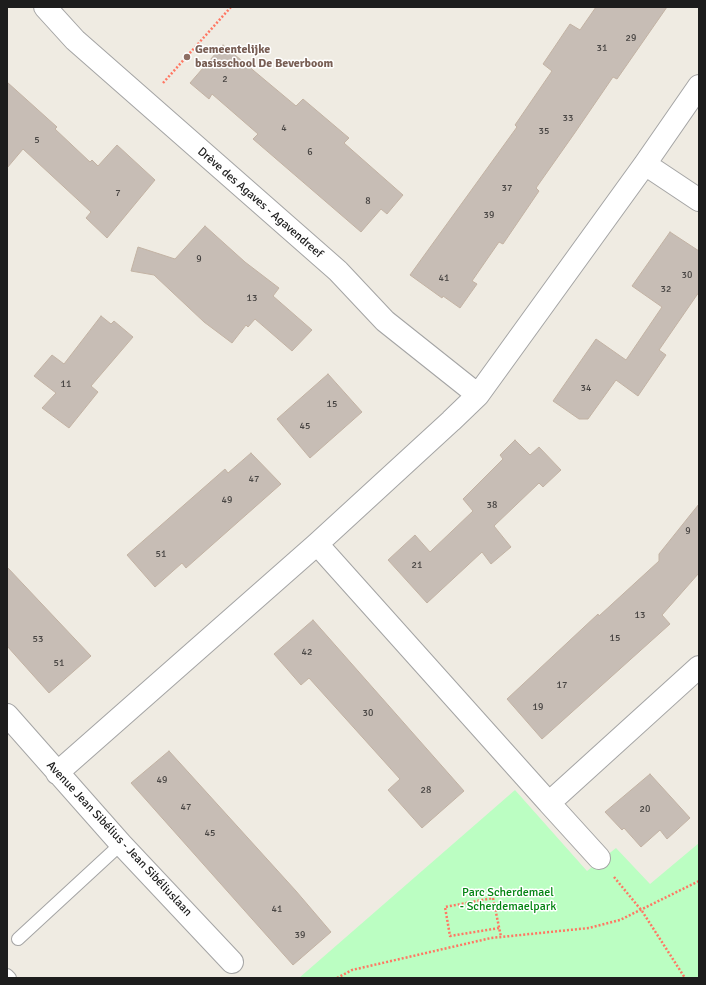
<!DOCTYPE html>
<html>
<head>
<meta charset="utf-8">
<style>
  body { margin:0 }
  #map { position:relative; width:706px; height:985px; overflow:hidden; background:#efebe2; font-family:Signika,sans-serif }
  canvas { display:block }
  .frame { position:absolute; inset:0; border:8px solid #1d1d1d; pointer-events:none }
</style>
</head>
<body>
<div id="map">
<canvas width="706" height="985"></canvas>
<div class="frame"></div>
</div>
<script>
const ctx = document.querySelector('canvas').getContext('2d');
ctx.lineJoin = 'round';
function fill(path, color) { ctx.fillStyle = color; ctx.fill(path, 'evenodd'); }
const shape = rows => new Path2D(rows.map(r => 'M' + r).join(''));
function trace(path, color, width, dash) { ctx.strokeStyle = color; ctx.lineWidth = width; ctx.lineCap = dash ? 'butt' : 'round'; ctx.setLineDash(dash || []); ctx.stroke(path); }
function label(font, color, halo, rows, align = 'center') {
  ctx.font = font + ' Signika,sans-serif'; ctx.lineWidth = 3; ctx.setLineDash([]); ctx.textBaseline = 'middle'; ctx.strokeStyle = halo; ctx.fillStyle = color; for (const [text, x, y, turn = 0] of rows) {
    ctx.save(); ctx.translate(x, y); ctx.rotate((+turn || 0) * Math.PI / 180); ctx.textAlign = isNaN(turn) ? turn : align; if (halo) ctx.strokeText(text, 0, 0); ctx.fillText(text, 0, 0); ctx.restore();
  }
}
const park = shape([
  [515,790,587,871,616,848,650,884,699,843,699,978,299,978]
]);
const building = shape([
  [596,7,667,7,617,79,613,77,574,134,536,188,539,191,503,244,499,242,472,281,477,284,460,308,443,296,442,298,410,275,517,127,515,125,552,71,543,64,570,24,580,30,596,7],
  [223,45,296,106,303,99,349,138,344,143,403,195,387,214,381,209,361,232,253,139,258,134,212,94,209,99,190,83,223,45],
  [7,82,57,127,55,129,90,162,92,160,98,166,117,145,155,180,107,238,86,218,91,212,23,149,7,168,7,82],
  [205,226,245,262,279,288,273,296,312,330,292,351,255,319,248,327,246,325,232,343,204,322,154,275,131,271,138,247,175,259,205,226],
  [670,232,699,251,699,292,659,350,666,355,638,396,616,380,588,419,579,419,553,401,596,339,626,360,662,307,632,286,670,232],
  [101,316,111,324,114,321,133,337,91,386,98,392,69,428,42,408,56,393,34,376,52,355,64,364,101,316],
  [328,374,362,412,310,458,277,419,328,374],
  [515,440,530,455,539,447,561,470,543,487,539,483,494,526,511,547,491,564,482,552,427,603,388,560,415,535,430,552,473,511,463,499,503,459,500,455,515,440],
  [251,453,281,484,186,568,182,563,155,587,127,555,225,469,228,473,251,453],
  [699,504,699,573,662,615,670,624,542,739,507,699,598,614,599,616,659,561,659,554,699,504],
  [7,567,91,656,49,693,7,646,7,567],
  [313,620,464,791,422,828,388,790,400,779,309,678,301,685,274,654,313,620],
  [169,751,296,891,331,932,293,965,131,783,169,751],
  [650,774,690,818,667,839,660,830,641,847,624,828,622,830,605,812,650,774]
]);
const path = shape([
  [163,83,231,7],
  [614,877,642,911,685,978],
  [499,928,450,936,445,907,493,898,501,937],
  [337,978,352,970,491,938,589,928,620,920,699,881]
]);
const lane = shape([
  [18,939,121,844],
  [7,975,10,978]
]);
const street = shape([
  [45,7,75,40,338,271,385,321,478,395],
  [645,164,699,200],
  [317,544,549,803,699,667],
  [7,715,121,844,232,962],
  [57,773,317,544,451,421,478,395,645,164,699,86],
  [549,803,599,858]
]);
const markers = [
  [187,57,4,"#8d6e63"]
];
const numberNames = [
  ["29",631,38],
  ["31",602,48],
  ["2",225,79],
  ["33",568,118],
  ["4",284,128],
  ["35",544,131],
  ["5",37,140],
  ["6",310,152],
  ["37",507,188],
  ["7",118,193],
  ["8",368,201],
  ["39",489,215],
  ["9",199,259],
  ["30",687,275],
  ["41",444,278],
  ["32",666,289],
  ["13",252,298],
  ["11",66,384],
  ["34",586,388],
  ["15",332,404],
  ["45",305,426],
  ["47",254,479],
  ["49",227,500],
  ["38",492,505],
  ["9",688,531],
  ["51",161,554],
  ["21",417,565],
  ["13",640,615],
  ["15",615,638],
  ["53",38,639],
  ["42",307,652],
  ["51",59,663],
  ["17",562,685],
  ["19",538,707],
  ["30",368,713],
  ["49",162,780],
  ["28",426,790],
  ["47",186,807],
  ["20",645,809],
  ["45",210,833],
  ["41",277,909],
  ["39",300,935]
];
const educationNames = [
  ["Gemeentelijke",195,50],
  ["basisschool De Beverboom",195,64]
];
const streetNames = [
  ["Drève des Agaves - Agavendreef",260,203,41],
  ["Avenue Jean Sibélius - Jean Sibéliuslaan",119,839,47]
];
const parkNames = [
  ["Parc Scherdemael",508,893],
  ["- Scherdemaelpark",508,907]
];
fill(park, '#bbfec2');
fill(building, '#c7bdb5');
trace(building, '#c2b2a3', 1);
trace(lane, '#a4a4a4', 14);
trace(street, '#a4a4a4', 24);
trace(path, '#ff7763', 2.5, [2, 2]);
trace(lane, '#fff', 12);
trace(street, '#fff', 22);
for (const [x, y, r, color] of markers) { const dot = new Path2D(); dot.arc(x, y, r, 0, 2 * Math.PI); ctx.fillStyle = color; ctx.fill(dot); trace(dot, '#fff', 1.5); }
label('10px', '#484543', null, numberNames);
label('bold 12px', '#785e54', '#fff', educationNames, 'left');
label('12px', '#1d1d1d', '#fff', streetNames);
label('12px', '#028411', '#fff', parkNames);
</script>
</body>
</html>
